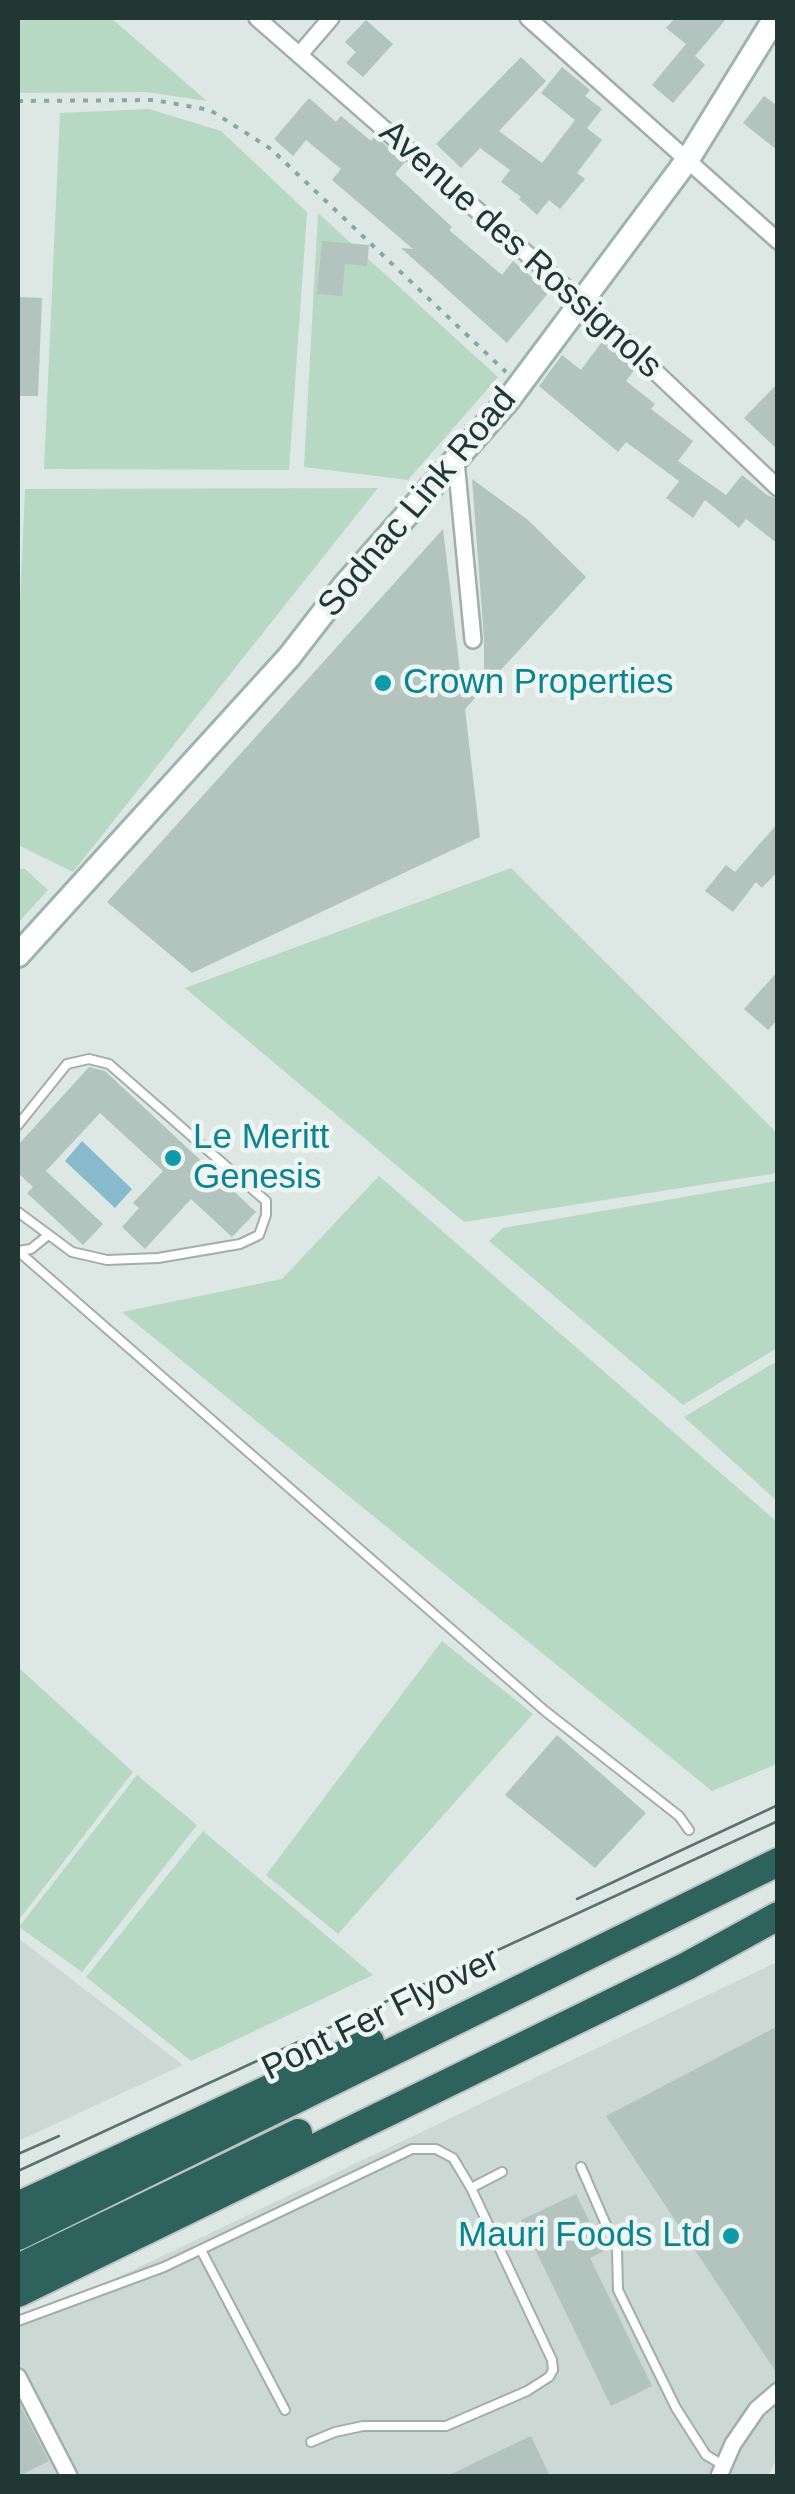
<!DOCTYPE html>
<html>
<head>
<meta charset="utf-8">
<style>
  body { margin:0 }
  #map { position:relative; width:795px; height:2494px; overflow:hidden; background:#dde8e5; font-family:Helvetica,sans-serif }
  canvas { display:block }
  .frame { position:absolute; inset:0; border:20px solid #203733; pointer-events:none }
</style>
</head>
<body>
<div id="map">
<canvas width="795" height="2494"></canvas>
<div class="frame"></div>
</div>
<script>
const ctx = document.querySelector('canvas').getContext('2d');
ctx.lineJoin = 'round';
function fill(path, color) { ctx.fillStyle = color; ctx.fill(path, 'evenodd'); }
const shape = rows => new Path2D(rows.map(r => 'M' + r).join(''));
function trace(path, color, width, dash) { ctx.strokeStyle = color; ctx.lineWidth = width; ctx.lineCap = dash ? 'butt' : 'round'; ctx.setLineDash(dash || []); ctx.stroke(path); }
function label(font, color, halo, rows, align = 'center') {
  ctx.font = font + ' Helvetica,sans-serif'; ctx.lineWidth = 9; ctx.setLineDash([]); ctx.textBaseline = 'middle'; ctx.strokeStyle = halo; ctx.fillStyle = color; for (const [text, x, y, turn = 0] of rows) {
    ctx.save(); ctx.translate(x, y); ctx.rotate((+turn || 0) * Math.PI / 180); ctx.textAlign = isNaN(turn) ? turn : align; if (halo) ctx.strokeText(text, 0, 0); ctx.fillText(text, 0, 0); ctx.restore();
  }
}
const built = shape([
  [18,1938,183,2065,18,2141],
  [777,1962,778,2457,768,2476,18,2476,18,2325]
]);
const green = shape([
  [18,18,111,18,207,101,146,92,18,93],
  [149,109,221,131,307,212,289,470,44,469,60,113],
  [318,213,498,377,408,480,304,467],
  [378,488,73,872,18,845,18,648,25,489],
  [511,868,777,1133,777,1173,464,1222,185,988],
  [18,869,25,869,48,890,18,923],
  [379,1176,777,1522,777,1764,712,1791,122,1312,282,1279],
  [777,1181,777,1348,683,1405,489,1241,503,1228],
  [777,1361,777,1501,684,1417],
  [442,1641,533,1714,338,1934,266,1875],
  [18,1667,133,1772,18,1921],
  [137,1775,197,1825,82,1972,19,1927],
  [203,1831,373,1975,191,2061,86,1977]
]);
const water = shape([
  [82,1141,132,1189,115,1208,65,1161]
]);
const building = shape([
  [675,18,727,18,695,56,705,65,673,103,652,85,686,44,666,28],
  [366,20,393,44,363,77,346,63,356,52,345,42],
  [521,57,546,81,499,131,542,163,575,120,541,93,562,67,590,90,585,96,602,109,587,128,602,140,577,173,585,179,560,209,549,200,537,215,519,199,521,197,501,182,510,170,480,148,461,168,436,144],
  [764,96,778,106,778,151,743,123],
  [309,98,336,122,341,116,371,141,375,136,405,162,395,174,452,227,449,230,502,275,513,261,549,292,507,343,401,248,413,249,332,180,341,169,306,140,293,156,274,139],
  [322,241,369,245,367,266,345,264,342,296,317,294],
  [18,297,42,298,38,396,18,396],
  [604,339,636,368,626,381,655,404,651,409,693,441,678,461,726,495,742,475,767,495,778,499,778,544,746,519,739,528,705,500,693,518,666,498,679,481,626,442,618,452,539,386,562,355,581,370],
  [778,383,778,450,744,418],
  [472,479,528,520,586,577,465,709,480,837,192,973,107,902,443,529,462,688,484,686,484,639],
  [778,823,778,871,762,888,756,882,733,912,705,891,726,865,735,872],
  [778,971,778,1019,768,1030,744,1009],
  [89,1067,105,1071,256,1212,232,1237,191,1199,145,1249,122,1227,139,1208,133,1203,163,1171,100,1113,46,1171,103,1224,83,1245,27,1193,33,1187,18,1173,18,1145],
  [557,1735,646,1813,595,1868,505,1795],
  [778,2026,778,2375,606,2116],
  [576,2194,604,2251,590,2258,652,2386,611,2406,521,2220],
  [18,2401,49,2461,19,2476,18,2476],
  [531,2436,550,2476,447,2476]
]);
const path = shape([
  [18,101,154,100,210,110,271,149,506,372]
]);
const lane = shape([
  [18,1125,67,1064,89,1059,109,1064,266,1201,266,1215,259,1235,240,1244,158,1258,107,1260,72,1252,18,1212],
  [18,1251,545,1711,679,1816,689,1830],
  [18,1251,31,1249,47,1236],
  [581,2167,617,2250,618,2290,676,2408,706,2455,723,2465],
  [471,2188,502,2172],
  [201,2250,285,2410],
  [18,2321,164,2267,412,2149,436,2149,453,2158,471,2188,552,2360,553,2370,549,2377,527,2391,446,2426,363,2426,335,2432,311,2442]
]);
const street = shape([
  [257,18,582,302,778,488],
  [528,18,778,241],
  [300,54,331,18],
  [456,461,473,640],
  [18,2377,69,2476],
  [719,2476,733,2444,757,2409,778,2391]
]);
const secondary = shape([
  [18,955,289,657,344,586,509,399,688,159,775,18]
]);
const highway = shape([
  [18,2206,370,2042],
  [18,2236,778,1862],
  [18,2268,298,2133],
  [18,2293,687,1966,778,1916]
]);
const tram = shape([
  [577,1899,778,1805],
  [18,2154,59,2136],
  [18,2171,778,1821]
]);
const markers = [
  [383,683,10,"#0f9aa8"],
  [173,1158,10,"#0f9aa8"],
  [731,2236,10,"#0f9aa8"]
];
const streetNames = [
  ["Avenue des Rossignols",520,250,42],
  ["Sodnac Link Road",418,503,-50],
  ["Pont Fer Flyover",381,2015,-26]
];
const cultureNames = [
  ["Crown Properties",403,683],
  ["Le Meritt",193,1138],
  ["Genesis",193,1178],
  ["Mauri Foods Ltd",711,2236,"right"]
];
fill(built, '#ccd8d4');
fill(green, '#b7d9c4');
fill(water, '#87bacc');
fill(building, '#b3c3be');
trace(lane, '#a1afac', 12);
trace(street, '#a1afac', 20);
trace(secondary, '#9db4ae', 28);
trace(highway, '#bcc3c2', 32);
trace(path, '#7faba2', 4, [5, 8]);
trace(lane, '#fff', 8);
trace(street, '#fff', 15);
trace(secondary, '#fff', 22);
trace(highway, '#2d625d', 28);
trace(tram, '#5a736f', 2.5);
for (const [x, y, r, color] of markers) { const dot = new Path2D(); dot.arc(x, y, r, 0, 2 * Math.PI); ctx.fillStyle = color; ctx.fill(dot); trace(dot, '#edf6f2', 4); }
label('35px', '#203733', '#edf6f2', streetNames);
label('35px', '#0d838f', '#edf6f2', cultureNames, 'left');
</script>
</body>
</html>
